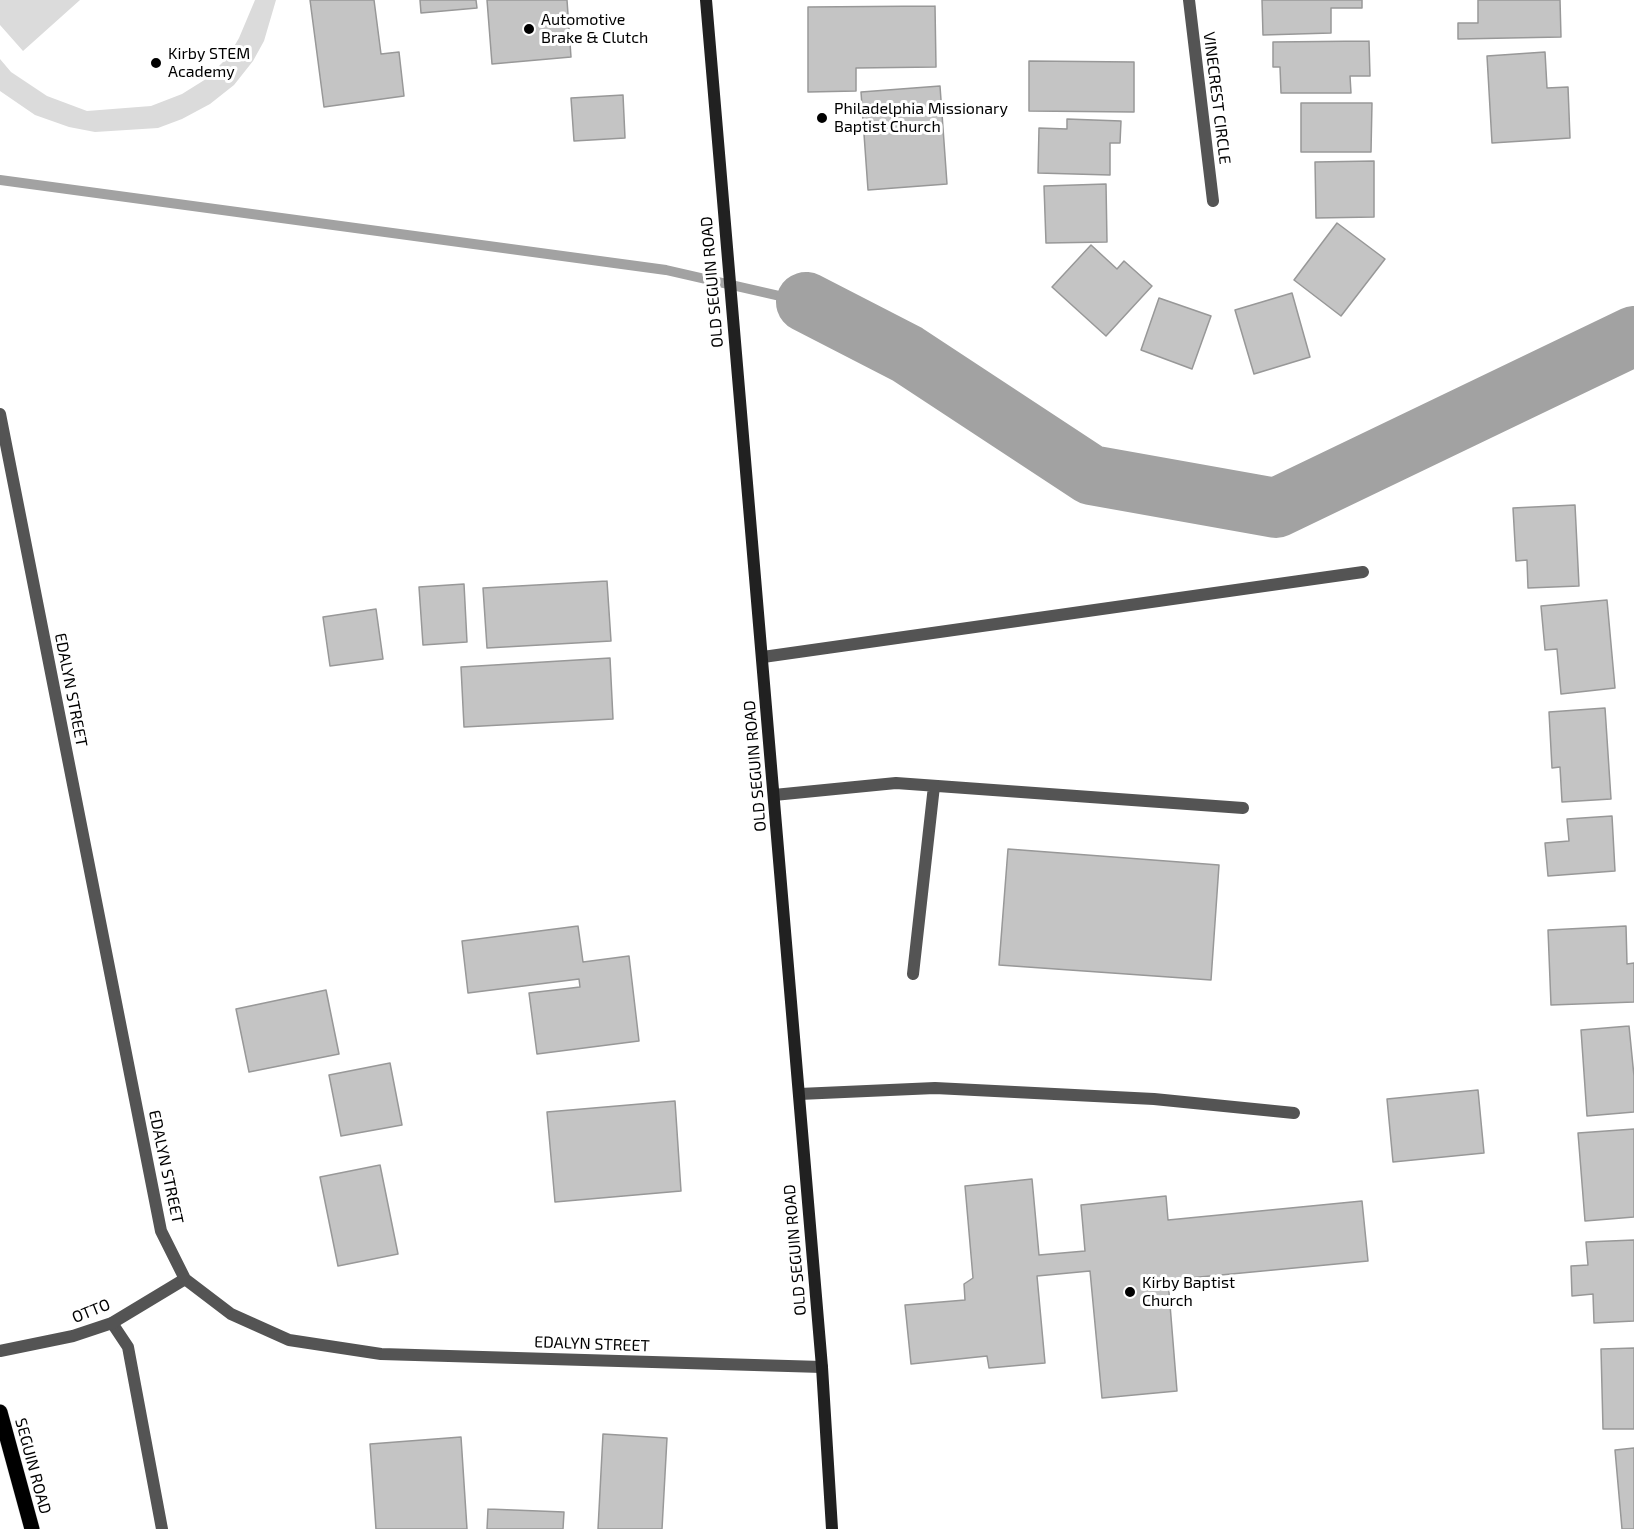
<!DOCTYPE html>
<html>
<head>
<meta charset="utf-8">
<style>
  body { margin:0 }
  canvas { display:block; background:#fff }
</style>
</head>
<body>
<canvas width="1634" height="1529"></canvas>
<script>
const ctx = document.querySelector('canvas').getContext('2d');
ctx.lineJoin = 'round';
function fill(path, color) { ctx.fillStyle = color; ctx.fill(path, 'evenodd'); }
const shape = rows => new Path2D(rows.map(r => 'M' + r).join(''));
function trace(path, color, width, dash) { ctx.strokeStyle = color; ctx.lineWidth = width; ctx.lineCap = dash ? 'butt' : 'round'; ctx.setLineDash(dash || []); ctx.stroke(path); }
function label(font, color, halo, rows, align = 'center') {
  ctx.font = font + ' "Exo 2",sans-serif'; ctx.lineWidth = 6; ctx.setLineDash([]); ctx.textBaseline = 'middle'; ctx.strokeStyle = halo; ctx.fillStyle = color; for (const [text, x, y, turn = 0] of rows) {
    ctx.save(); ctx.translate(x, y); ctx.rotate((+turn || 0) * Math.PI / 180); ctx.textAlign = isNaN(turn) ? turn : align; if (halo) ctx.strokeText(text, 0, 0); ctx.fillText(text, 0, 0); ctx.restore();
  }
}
const green = shape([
  [0,0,80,0,23,51,0,25],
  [255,0,276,0,264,41,253,61,234,85,210,104,182,119,158,128,95,132,69,127,35,115,0,91,0,59,11,72,47,96,87,111,151,106,182,94,206,79,228,57,239,38]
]);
const stream = shape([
  [0,180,666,270,806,302]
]);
const river = shape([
  [806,302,907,354,1091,475,1276,508,1634,336]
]);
const building = shape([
  [310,0,374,0,381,54,399,52,404,96,324,107,310,0],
  [420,0,476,0,477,8,421,13,420,0],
  [487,0,567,0,571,57,492,64,487,0],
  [1262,0,1362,0,1362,8,1331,8,1331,33,1263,35,1262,0],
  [1478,0,1560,0,1561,37,1458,39,1458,23,1478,23,1478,0],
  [935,6,936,67,856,68,856,91,808,92,808,7,935,6],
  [1369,41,1370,76,1350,76,1351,93,1281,93,1280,67,1273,67,1273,42,1369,41],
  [1545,52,1547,88,1568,87,1570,138,1492,143,1487,56,1545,52],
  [1029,61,1134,62,1134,112,1029,111,1029,61],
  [940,86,947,184,868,190,861,92,940,86],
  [623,95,625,138,574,141,571,98,623,95],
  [1301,103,1372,103,1371,152,1301,152,1301,103],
  [1067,119,1121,121,1120,143,1110,143,1110,175,1038,173,1039,128,1067,129,1067,119],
  [1374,161,1374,217,1316,218,1315,162,1374,161],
  [1106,184,1107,242,1046,243,1044,186,1106,184],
  [1337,223,1385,259,1341,316,1294,280,1337,223],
  [1091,245,1117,269,1124,261,1152,286,1106,336,1052,287,1091,245],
  [1292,293,1310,357,1254,374,1235,310,1292,293],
  [1159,298,1211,316,1192,369,1141,350,1159,298],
  [1575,505,1579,586,1528,588,1527,560,1516,561,1513,508,1575,505],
  [607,581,611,641,487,648,483,588,607,581],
  [464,584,467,642,423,645,419,587,464,584],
  [1607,600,1615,688,1561,694,1557,649,1545,650,1541,606,1607,600],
  [376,609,383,659,330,666,323,617,376,609],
  [610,658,613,719,464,727,461,667,610,658],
  [1605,708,1611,799,1562,802,1560,767,1552,768,1549,712,1605,708],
  [1612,816,1615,871,1548,876,1545,843,1569,841,1567,819,1612,816],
  [1008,849,1219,865,1211,980,999,965,1008,849],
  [578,926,583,962,629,956,639,1041,537,1054,529,993,580,987,579,979,468,993,462,941,578,926],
  [1626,926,1627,964,1634,963,1634,1002,1551,1005,1548,930,1626,926],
  [326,990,339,1054,249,1072,236,1009,326,990],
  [1629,1026,1634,1076,1634,1112,1587,1116,1581,1030,1629,1026],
  [390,1063,402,1125,341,1136,329,1075,390,1063],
  [1478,1090,1484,1153,1393,1162,1387,1099,1478,1090],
  [675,1101,681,1191,555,1202,547,1112,675,1101],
  [1634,1129,1634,1217,1585,1221,1578,1133,1634,1129],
  [380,1165,398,1254,338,1266,320,1177,380,1165],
  [1032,1179,1039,1255,1085,1251,1081,1205,1166,1196,1168,1220,1362,1201,1368,1261,1168,1280,1177,1391,1102,1398,1090,1271,1037,1276,1045,1363,989,1368,987,1356,911,1364,905,1305,965,1300,964,1284,973,1278,965,1186,1032,1179],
  [1634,1240,1634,1321,1594,1323,1593,1294,1572,1296,1571,1266,1588,1265,1586,1242,1634,1240],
  [1634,1348,1634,1429,1603,1429,1601,1349,1634,1348],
  [603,1434,667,1438,662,1529,598,1529,603,1434],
  [461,1437,467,1529,376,1529,370,1444,461,1437],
  [1634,1448,1634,1529,1622,1529,1615,1450,1634,1448],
  [488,1509,564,1512,563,1529,487,1529,488,1509]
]);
const lane = shape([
  [763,657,1363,572],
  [774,795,896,783,1243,808],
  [913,974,934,786],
  [799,1094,935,1088,1154,1099,1294,1113],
  [112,1323,128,1347,162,1529]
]);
const street = shape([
  [1189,0,1213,201],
  [0,414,161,1231,185,1279,231,1314,289,1340,381,1354,822,1367],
  [0,1351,73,1336,112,1323,185,1279]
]);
const secondary = shape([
  [706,0,822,1367,832,1529]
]);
const primary = shape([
  [0,1412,32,1529]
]);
const markers = [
  [529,29,6,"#000"],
  [156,63,6,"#000"],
  [822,118,6,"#000"],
  [1130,1292,6,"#000"]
];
const poiNames = [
  ["Automotive",541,20],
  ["Brake & Clutch",541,38],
  ["Kirby STEM",168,54],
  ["Academy",168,72],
  ["Philadelphia Missionary",834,109],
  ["Baptist Church",834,127],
  ["Kirby Baptist",1142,1283],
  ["Church",1142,1301]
];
const streetNames = [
  ["VINECREST CIRCLE",1217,98,83],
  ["OLD SEGUIN ROAD",712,282,-95],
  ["EDALYN STREET",71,690,79],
  ["OLD SEGUIN ROAD",755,766,-95],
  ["EDALYN STREET",166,1167,78],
  ["OLD SEGUIN ROAD",795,1250,-95],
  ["OTTO",91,1311,-22],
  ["EDALYN STREET",592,1344,2],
  ["SEGUIN ROAD",33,1466,75]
];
fill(green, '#dbdbdb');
trace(stream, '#a2a2a2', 10);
trace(river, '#a2a2a2', 60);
fill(building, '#c4c4c4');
trace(building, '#989898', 1.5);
trace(primary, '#dbdbdb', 16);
trace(lane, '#545454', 12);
trace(street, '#545454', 12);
trace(secondary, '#212121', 12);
trace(primary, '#000', 15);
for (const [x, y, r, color] of markers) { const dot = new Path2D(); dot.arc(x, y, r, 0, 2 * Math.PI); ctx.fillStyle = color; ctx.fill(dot); trace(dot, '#fff', 2); }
label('16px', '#000', '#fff', poiNames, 'left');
label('16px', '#000', '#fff', streetNames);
</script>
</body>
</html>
